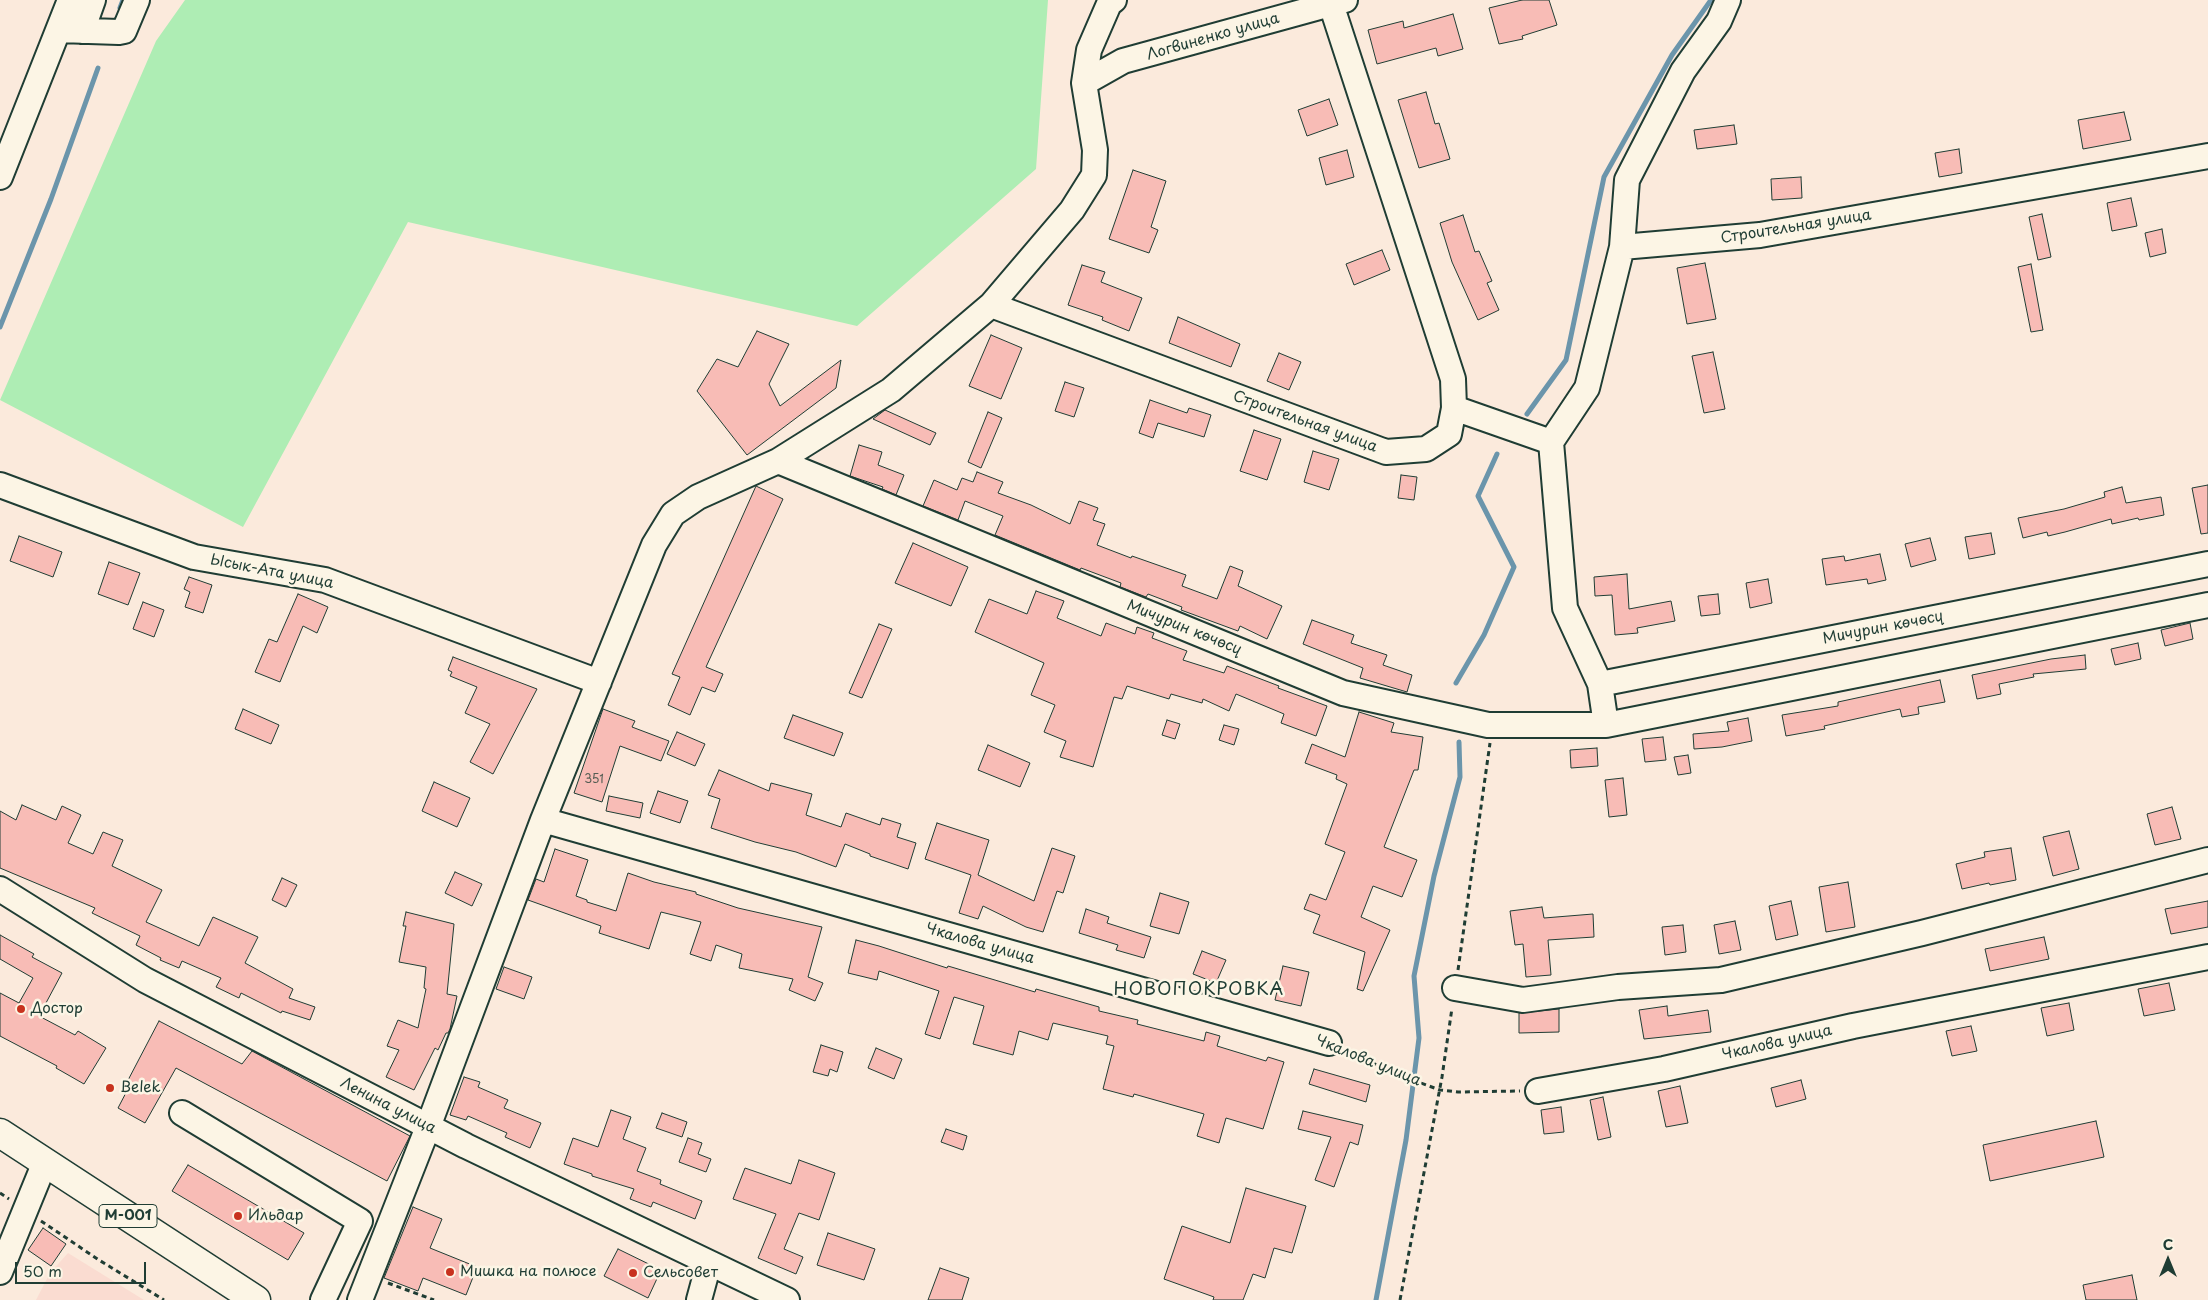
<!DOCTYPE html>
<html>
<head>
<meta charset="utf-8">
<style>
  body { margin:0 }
  #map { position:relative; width:2208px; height:1300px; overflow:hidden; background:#fbeadc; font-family:"Playpen Sans",sans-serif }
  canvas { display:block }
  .north { position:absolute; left:2143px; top:1235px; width:50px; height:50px; -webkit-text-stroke:4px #fcf5e5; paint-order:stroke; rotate:0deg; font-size:14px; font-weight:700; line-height:20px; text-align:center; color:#1f3d34 }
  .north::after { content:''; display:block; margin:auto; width:18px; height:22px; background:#1f3d34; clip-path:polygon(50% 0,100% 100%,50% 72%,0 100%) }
  .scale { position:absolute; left:15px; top:1262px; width:131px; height:22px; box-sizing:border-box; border:2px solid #1f3d34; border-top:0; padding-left:6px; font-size:15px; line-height:18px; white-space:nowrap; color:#1f3d34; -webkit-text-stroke:4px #fcf5e5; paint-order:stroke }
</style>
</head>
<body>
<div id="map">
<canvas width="2208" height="1300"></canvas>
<div class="north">С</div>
<div class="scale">50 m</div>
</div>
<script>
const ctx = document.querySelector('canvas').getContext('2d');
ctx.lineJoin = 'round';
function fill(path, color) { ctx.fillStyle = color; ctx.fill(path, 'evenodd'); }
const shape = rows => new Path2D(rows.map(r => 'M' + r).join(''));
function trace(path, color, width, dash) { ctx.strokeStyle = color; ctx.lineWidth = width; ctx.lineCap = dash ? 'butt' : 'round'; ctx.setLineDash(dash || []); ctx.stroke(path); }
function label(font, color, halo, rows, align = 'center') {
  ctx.font = font + ' "Playpen Sans",sans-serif'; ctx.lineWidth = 5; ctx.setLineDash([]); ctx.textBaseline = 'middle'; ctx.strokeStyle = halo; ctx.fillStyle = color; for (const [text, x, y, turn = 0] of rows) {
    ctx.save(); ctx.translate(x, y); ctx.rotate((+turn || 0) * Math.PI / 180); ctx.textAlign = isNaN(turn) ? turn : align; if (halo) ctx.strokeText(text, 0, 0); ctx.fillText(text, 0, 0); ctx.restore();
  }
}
const built = shape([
  [68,1253,144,1300,36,1300,50,1273]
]);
const green = shape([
  [185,0,1048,0,1036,169,857,326,408,222,243,527,0,400,156,41]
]);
const stream = shape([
  [120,8,123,0],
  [0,327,51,199,98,68],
  [1527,414,1566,360,1604,177,1672,55,1711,0],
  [1456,683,1484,635,1514,567,1478,496,1497,454],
  [1376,1300,1406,1140,1419,1038,1414,976,1434,876,1460,777,1459,742]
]);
const building = shape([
  [1522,0,1549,0,1557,25,1522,36,1523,39,1499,44,1489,8,1522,0],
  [1453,14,1463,49,1438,56,1436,48,1377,64,1368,30,1403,21,1404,28,1453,14],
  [1426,92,1435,124,1439,123,1450,159,1419,168,1398,100,1426,92],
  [1329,99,1338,125,1307,136,1298,110,1329,99],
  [2124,112,2131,140,2083,149,2078,120,2124,112],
  [1734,125,1737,144,1697,149,1694,130,1734,125],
  [1959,149,1962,173,1939,177,1935,153,1959,149],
  [1347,150,1354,177,1326,185,1319,158,1347,150],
  [1133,170,1166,181,1151,227,1158,230,1149,253,1109,239,1133,170],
  [1801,177,1802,198,1772,200,1771,179,1801,177],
  [2131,198,2137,226,2112,231,2107,203,2131,198],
  [2042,214,2051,257,2038,260,2029,217,2042,214],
  [1463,215,1475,252,1479,251,1492,281,1487,283,1499,310,1478,320,1452,262,1440,223,1463,215],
  [2162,229,2166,253,2150,257,2145,233,2162,229],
  [1382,250,1390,270,1354,285,1346,264,1382,250],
  [1705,263,1716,319,1687,324,1677,268,1705,263],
  [2031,264,2043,330,2031,332,2018,267,2031,264],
  [1082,265,1105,272,1101,282,1142,298,1129,331,1102,320,1103,317,1068,305,1082,265],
  [1178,317,1240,344,1231,367,1169,343,1178,317],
  [757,331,789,344,769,384,780,406,841,360,836,388,747,455,697,391,717,359,738,367,757,331],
  [991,335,1022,348,1001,399,969,386,991,335],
  [1713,352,1725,409,1704,413,1692,356,1713,352],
  [1279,353,1301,362,1289,390,1267,381,1279,353],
  [1065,382,1084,388,1074,417,1055,411,1065,382],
  [1150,400,1187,413,1189,408,1211,415,1204,437,1158,423,1153,438,1139,433,1150,400],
  [885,410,936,433,930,445,873,419,885,410],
  [988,412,1002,418,981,468,968,462,988,412],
  [1254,430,1281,439,1267,480,1240,471,1254,430],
  [859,445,882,452,878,465,904,475,896,495,882,489,883,487,850,476,859,445],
  [1313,451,1339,459,1329,490,1304,482,1313,451],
  [977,472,1003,482,998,493,1031,505,1070,524,1079,501,1098,508,1093,520,1105,524,1097,545,1131,558,1132,556,1186,575,1182,586,1217,599,1230,566,1243,571,1238,586,1282,606,1267,639,1240,626,1238,631,1181,610,1182,607,1148,594,1146,597,1120,587,1121,583,1081,568,1080,570,995,535,1003,516,965,501,958,520,923,506,934,480,957,490,962,478,973,482,977,472],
  [1401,475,1417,477,1414,500,1398,498,1401,475],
  [2208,485,2208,533,2201,534,2192,488,2208,485],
  [756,486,783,499,706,667,723,674,715,692,702,687,690,715,668,705,680,677,672,674,756,486],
  [2122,487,2126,503,2161,497,2164,515,2139,520,2138,518,2112,524,2111,519,2065,532,2048,536,2047,532,2023,538,2018,518,2064,509,2105,497,2104,492,2122,487],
  [1991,533,1995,554,1969,559,1965,537,1991,533],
  [19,536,62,552,53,577,10,561,19,536],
  [1930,538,1936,560,1911,567,1905,544,1930,538],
  [913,543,968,567,951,606,895,583,913,543],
  [1880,554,1886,580,1868,584,1867,579,1826,585,1822,559,1844,556,1845,561,1880,554],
  [109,562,140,573,128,605,98,594,109,562],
  [1627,574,1629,609,1671,601,1675,621,1637,628,1638,633,1615,635,1612,595,1595,596,1594,577,1627,574],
  [189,577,212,585,203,613,185,607,190,592,184,589,189,577],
  [1768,579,1772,603,1750,608,1746,583,1768,579],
  [1036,591,1064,601,1057,618,1101,636,1106,623,1135,634,1137,627,1154,633,1152,638,1187,651,1183,660,1224,673,1227,666,1279,686,1278,688,1327,706,1316,736,1281,723,1284,714,1236,694,1229,711,1203,699,1202,703,1171,694,1169,699,1127,686,1122,699,1114,697,1093,767,1060,757,1066,741,1044,732,1055,705,1031,695,1044,663,975,632,989,599,1027,614,1036,591],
  [298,594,328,607,317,633,303,626,280,682,255,672,269,639,277,642,298,594],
  [1718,594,1720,614,1701,616,1698,596,1718,594],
  [143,602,164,610,154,637,133,629,143,602],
  [1312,620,1354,635,1351,643,1387,655,1383,665,1412,675,1407,692,1360,678,1363,668,1303,644,1312,620],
  [2190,623,2193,639,2165,646,2161,630,2190,623],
  [879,624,892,629,862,698,849,693,879,624],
  [2138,643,2141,659,2115,665,2111,649,2138,643],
  [2085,655,2086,669,2033,674,2034,677,1999,684,2001,694,1977,699,1972,675,2051,659,2085,655],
  [453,657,537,689,493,774,470,762,490,724,465,713,477,687,450,676,452,672,448,670,453,657],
  [1940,680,1945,702,1918,707,1919,714,1902,717,1900,709,1824,726,1825,729,1786,736,1782,715,1838,706,1838,702,1940,680],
  [243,709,279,725,271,744,235,729,243,709],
  [603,709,635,721,632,727,669,741,661,761,620,746,602,802,574,793,603,709],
  [1359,712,1394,723,1391,732,1423,737,1418,770,1414,770,1384,847,1417,860,1402,897,1373,886,1361,917,1390,930,1363,991,1357,989,1365,952,1313,933,1320,915,1304,909,1310,894,1326,900,1345,852,1325,844,1347,784,1336,779,1337,775,1305,763,1312,744,1345,757,1359,712],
  [793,715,843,733,834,756,784,738,793,715],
  [1748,718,1752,741,1722,747,1694,749,1693,734,1729,731,1727,722,1748,718],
  [1167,720,1180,724,1175,739,1162,735,1167,720],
  [1224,725,1239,729,1234,745,1219,740,1224,725],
  [677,732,705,744,695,766,667,754,677,732],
  [1663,737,1666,760,1645,762,1642,739,1663,737],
  [988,745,1030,763,1020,787,978,770,988,745],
  [1597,748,1598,766,1571,768,1570,750,1597,748],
  [1688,755,1691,773,1678,775,1674,757,1688,755],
  [719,770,769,791,771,783,812,794,806,815,841,827,846,813,880,825,882,818,901,824,897,837,916,843,908,869,870,856,870,854,845,844,836,867,796,852,755,842,711,828,720,799,708,795,719,770],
  [1623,778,1627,815,1609,817,1605,780,1623,778],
  [434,782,470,798,457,827,422,811,434,782],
  [658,791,688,801,680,823,650,813,658,791],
  [609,796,643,803,640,818,606,811,609,796],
  [22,805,56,820,62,806,81,815,68,843,93,854,103,832,123,840,112,866,162,890,146,922,199,946,213,917,258,937,245,963,293,989,289,998,315,1007,310,1020,282,1011,281,1013,241,993,239,998,216,987,221,978,182,961,179,968,160,960,161,958,136,945,140,936,92,913,95,908,0,868,0,811,16,820,22,805],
  [2172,807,2181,839,2155,845,2147,814,2172,807],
  [937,823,989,840,978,875,1034,901,1052,848,1075,856,1063,893,1057,891,1043,932,1026,927,983,906,978,919,959,913,971,875,925,859,937,823],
  [2069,831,2079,869,2053,876,2043,837,2069,831],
  [2011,848,2016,880,1990,885,1989,883,1962,889,1956,864,1985,857,1984,852,2011,848],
  [555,849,588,860,576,896,587,900,587,902,616,911,628,873,654,882,696,892,696,894,738,908,822,927,808,977,823,983,815,1001,789,990,793,979,739,968,742,954,716,945,711,961,690,954,701,922,661,912,649,949,599,933,601,926,528,900,536,879,544,882,555,849],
  [455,872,482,884,472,906,445,893,455,872],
  [282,878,297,885,286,907,272,900,282,878],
  [1848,882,1855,927,1826,932,1819,887,1848,882],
  [1160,893,1189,902,1179,934,1150,926,1160,893],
  [1791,901,1798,935,1776,940,1769,906,1791,901],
  [2208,901,2208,927,2171,934,2165,909,2208,901],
  [1542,907,1544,918,1593,914,1594,937,1548,940,1551,975,1526,977,1523,944,1515,945,1510,911,1542,907],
  [1086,909,1109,917,1107,923,1151,937,1144,958,1116,950,1118,945,1079,933,1086,909],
  [406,912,454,924,447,994,457,996,450,1029,448,1033,446,1033,438,1050,435,1048,414,1090,386,1077,399,1050,387,1046,398,1020,418,1028,426,989,424,988,426,967,399,962,406,926,403,926,406,912],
  [1735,921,1741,950,1719,954,1714,925,1735,921],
  [1683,925,1686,952,1665,955,1662,927,1683,925],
  [0,935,34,954,32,957,62,973,39,1016,75,1035,78,1031,106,1048,84,1084,56,1068,57,1066,0,1036,0,993,19,1003,33,978,0,959,0,935],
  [2044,937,2049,959,1990,971,1985,949,2044,937],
  [856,940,879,946,947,968,948,966,1035,992,1036,989,1099,1007,1099,1011,1138,1020,1137,1024,1204,1041,1206,1032,1220,1036,1217,1046,1266,1061,1268,1057,1284,1062,1263,1129,1226,1118,1219,1143,1197,1136,1204,1114,1134,1094,1133,1097,1103,1089,1114,1046,1106,1044,1108,1036,1053,1023,1048,1040,1019,1031,1013,1055,973,1044,984,1006,954,997,940,1039,925,1034,939,991,879,971,877,980,848,973,856,940],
  [1202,951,1226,960,1216,983,1193,974,1202,951],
  [1283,966,1309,972,1301,1006,1275,1000,1283,966],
  [504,967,532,977,524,999,496,989,504,967],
  [2169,983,2175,1010,2144,1016,2138,989,2169,983],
  [2069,1003,2074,1030,2047,1036,2041,1008,2069,1003],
  [1667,1006,1668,1016,1708,1010,1711,1032,1644,1039,1639,1010,1667,1006],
  [1559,1009,1559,1032,1519,1033,1519,1013,1559,1009],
  [159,1021,242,1064,252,1051,410,1136,387,1181,176,1068,145,1123,118,1108,130,1085,126,1084,159,1021],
  [1971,1026,1977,1051,1952,1056,1946,1031,1971,1026],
  [821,1045,843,1052,837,1072,830,1069,828,1076,813,1072,821,1045],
  [876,1048,902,1059,894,1079,868,1068,876,1048],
  [1314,1069,1370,1085,1366,1102,1309,1084,1314,1069],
  [464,1077,480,1082,478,1087,508,1100,504,1108,541,1123,530,1148,505,1137,507,1133,468,1116,466,1120,450,1115,464,1077],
  [1801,1080,1806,1099,1776,1107,1771,1088,1801,1080],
  [1680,1086,1688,1123,1666,1127,1658,1091,1680,1086],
  [1603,1097,1611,1137,1598,1140,1590,1100,1603,1097],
  [1561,1107,1564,1132,1544,1134,1541,1110,1561,1107],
  [611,1110,631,1117,623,1139,646,1148,637,1171,661,1180,660,1184,702,1201,695,1219,653,1202,651,1207,630,1199,634,1189,592,1176,592,1174,564,1164,573,1138,598,1147,611,1110],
  [1303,1111,1363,1125,1358,1145,1350,1142,1334,1187,1315,1180,1331,1137,1298,1129,1303,1111],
  [662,1113,687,1122,682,1137,656,1128,662,1113],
  [2096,1121,2104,1157,1990,1181,1983,1145,2096,1121],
  [946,1129,967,1136,963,1150,941,1142,946,1129],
  [688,1138,702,1143,698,1154,711,1159,706,1172,679,1162,688,1138],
  [799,1160,835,1173,819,1220,799,1213,784,1249,803,1257,796,1274,758,1258,776,1214,733,1199,745,1168,791,1184,799,1160],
  [188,1165,304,1233,288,1260,172,1191,188,1165],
  [1246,1188,1306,1206,1292,1253,1274,1248,1265,1278,1253,1274,1243,1300,1213,1300,1214,1297,1164,1279,1182,1226,1230,1243,1246,1188],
  [413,1207,442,1219,430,1248,477,1267,466,1295,423,1278,418,1291,384,1278,413,1207],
  [43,1228,66,1244,51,1266,28,1250,43,1228],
  [828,1233,875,1249,864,1280,817,1265,828,1233],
  [618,1249,661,1270,648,1298,604,1276,618,1249],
  [940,1268,969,1278,962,1300,928,1300,940,1268],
  [2132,1275,2137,1300,2086,1300,2083,1285,2132,1275]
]);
const path = shape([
  [1458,970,1490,743],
  [1347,1051,1396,1074,1440,1090,1458,1092,1520,1091],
  [0,1193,9,1199],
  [41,1221,99,1260,164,1300],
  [388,1283,434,1300],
  [1400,1300,1442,1077,1452,1008]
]);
const minor = shape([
  [1728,0,1719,21,1683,71,1627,180,1622,247,1760,235,2208,156],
  [59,30,119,32,124,31,137,0],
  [82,31,93,0],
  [1084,83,1123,61,1345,0],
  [0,177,70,0],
  [991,305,1386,452,1426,449,1449,434,1454,408,1453,379,1331,4],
  [1454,408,1551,442],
  [778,461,1343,693,1488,725,1606,725,1600,684,2208,564],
  [0,485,194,557,325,580,599,682],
  [1600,684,1565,608,1551,442,1587,388,1622,247],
  [1606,725,2208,605],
  [543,820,1329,1043],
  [0,889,145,980,466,1146,787,1300],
  [1455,988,1523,1000,1618,987,1721,980,1922,933,2208,860],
  [1538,1091,1664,1069,1853,1026,2208,957],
  [182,1113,360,1221,323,1300],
  [0,1272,45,1162],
  [360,1300,428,1127,543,820,654,545,673,514,698,497,778,461,891,390,991,305,1072,210,1094,175,1095,150,1084,83,1089,50,1109,4,1114,0],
  [699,1300,709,1263]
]);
const major = shape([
  [0,1133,256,1300]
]);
const markers = [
  [21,1009,5,"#c8321e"],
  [110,1088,5,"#c8321e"],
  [238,1216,5,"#c8321e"],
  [450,1272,5,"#c8321e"],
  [633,1273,5,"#c8321e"]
];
const numberNames = [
  ["351",594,780]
];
const shields = [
  [128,1216,58]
];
const shieldNames = [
  ["М-001",128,1216]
];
const streetNames = [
  ["Логвиненко улица",1213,37,-16],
  ["Строительная улица",1796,227,-9],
  ["Строительная улица",1305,422,20],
  ["Ысык-Ата улица",272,572,11],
  ["Мичурин көчөсү",1184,628,22],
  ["Мичурин көчөсү",1883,628,-11],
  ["Чкалова улица",980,944,16],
  ["Чкалова улица",1777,1043,-13],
  ["Чкалова улица",1368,1061,22],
  ["Ленина улица",388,1106,27]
];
const poiNames = [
  ["Достор",31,1009],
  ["Belek",120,1088],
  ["Ильдар",248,1216],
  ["Мишка на полюсе",460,1272],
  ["Сельсовет",643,1273]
];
const quarterNames = [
  ["НОВОПОКРОВКА",1199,990]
];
fill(built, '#fadcd1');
fill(green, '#aeedb4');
trace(stream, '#6b95ab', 5);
fill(building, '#f8bcb6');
trace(building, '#1f3d34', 1);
trace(minor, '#1f3d34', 28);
trace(major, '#1f3d34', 31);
trace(path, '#1f3d34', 3, [5, 4]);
trace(minor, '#fcf5e5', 24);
trace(major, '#fcf5e5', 28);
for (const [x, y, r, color] of markers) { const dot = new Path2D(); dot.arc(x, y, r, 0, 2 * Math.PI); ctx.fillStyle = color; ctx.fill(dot); trace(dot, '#fcf5e5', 2); }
label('12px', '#555d54', null, numberNames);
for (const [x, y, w] of shields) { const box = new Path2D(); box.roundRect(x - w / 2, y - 11.5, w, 23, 4); ctx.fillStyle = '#fcf5e5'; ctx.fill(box); trace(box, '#1f3d34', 1); }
label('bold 14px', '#1f3d34', null, shieldNames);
label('15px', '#1f3d34', '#fcf5e5', streetNames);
label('15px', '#1f3d34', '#fcf5e5', poiNames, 'left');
ctx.letterSpacing = '1px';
label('18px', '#1f3d34', '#fcf5e5', quarterNames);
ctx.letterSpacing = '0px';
</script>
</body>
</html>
